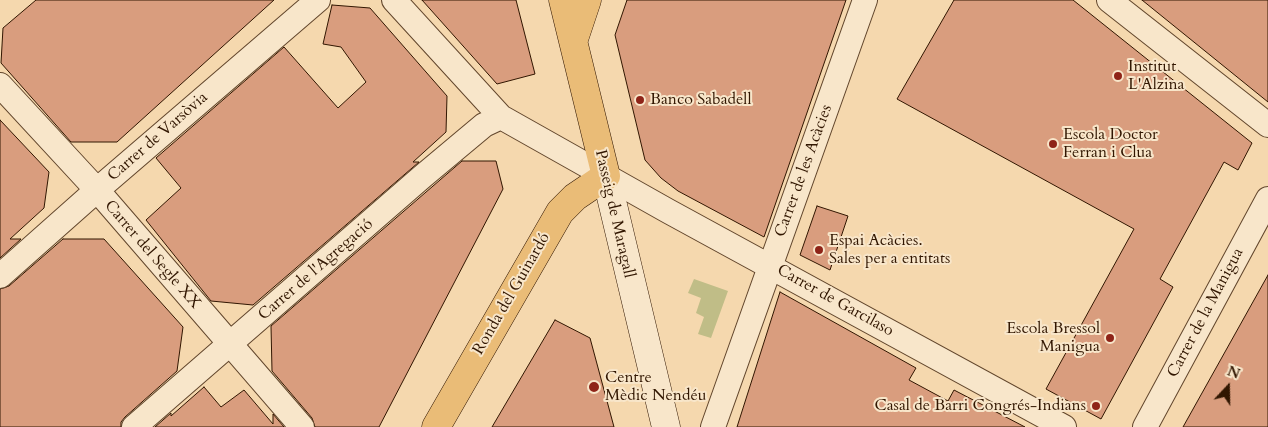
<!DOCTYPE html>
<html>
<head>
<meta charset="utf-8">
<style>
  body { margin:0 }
  #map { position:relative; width:1268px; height:427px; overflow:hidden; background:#f5d8ae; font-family:Cardo,serif }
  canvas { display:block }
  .north { position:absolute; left:1203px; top:362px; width:50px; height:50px; -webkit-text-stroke:4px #f8e6ca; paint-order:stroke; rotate:21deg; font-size:14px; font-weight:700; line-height:20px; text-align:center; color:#311601 }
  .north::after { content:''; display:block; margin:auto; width:18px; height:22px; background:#311601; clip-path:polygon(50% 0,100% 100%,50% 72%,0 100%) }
</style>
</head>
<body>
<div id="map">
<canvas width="1268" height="427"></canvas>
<div class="north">N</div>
</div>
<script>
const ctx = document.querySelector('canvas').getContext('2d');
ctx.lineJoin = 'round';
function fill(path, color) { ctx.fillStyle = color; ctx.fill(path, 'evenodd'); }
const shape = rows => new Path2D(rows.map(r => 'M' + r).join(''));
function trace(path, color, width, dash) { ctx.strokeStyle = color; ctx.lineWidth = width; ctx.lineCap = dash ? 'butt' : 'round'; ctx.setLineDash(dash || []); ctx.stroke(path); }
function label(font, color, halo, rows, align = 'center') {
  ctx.font = font + ' Cardo,serif'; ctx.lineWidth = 4; ctx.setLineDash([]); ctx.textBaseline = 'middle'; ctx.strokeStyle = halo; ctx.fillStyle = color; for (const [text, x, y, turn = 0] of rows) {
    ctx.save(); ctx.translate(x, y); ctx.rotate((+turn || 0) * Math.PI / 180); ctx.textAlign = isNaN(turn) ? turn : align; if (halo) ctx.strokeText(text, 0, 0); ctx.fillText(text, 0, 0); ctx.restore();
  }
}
const green = shape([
  [694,279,728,291,711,338,698,334,704,317,696,313,701,298,688,293]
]);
const building = shape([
  [36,0,274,0,117,142,71,142,1,63,3,28,36,0],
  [422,0,516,0,535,74,497,84,422,0],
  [627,0,846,0,764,237,678,191,661,178,645,160,615,35,627,0],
  [954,0,1073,0,1252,143,1238,170,1224,162,1160,279,1173,287,1101,419,1046,389,1134,229,897,99,954,0],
  [1142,0,1268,0,1268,102,1142,0],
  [332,5,370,8,447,96,446,132,413,162,419,162,253,305,211,301,146,220,181,188,156,158,284,47,338,108,366,82,341,47,323,44,332,5],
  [0,120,49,172,44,208,10,239,21,239,0,258,0,120],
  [462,161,496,161,503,189,379,427,315,427,312,418,272,371,271,326,462,161],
  [817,206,848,216,830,270,800,255,817,206],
  [63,239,104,239,183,327,177,371,125,417,121,422,121,427,0,427,0,289,9,286,63,239],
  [1268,275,1268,427,1183,427,1268,275],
  [780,292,916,368,909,380,948,401,954,390,1025,427,737,427,780,292],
  [555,320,590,338,614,427,492,427,555,320],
  [204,387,221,407,244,390,273,424,273,414,284,427,155,427,171,413,171,416,204,387]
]);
const minor = shape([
  [394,0,501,117,668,211,1064,427],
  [1109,0,1268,125],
  [0,85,97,190,302,427],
  [0,276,97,190,318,0],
  [134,427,423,176,484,125,501,117],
  [713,427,865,0],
  [1145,427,1268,199]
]);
const secondary = shape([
  [606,176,666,427]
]);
const primary = shape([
  [574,39,587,0],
  [436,427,560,212,575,197,606,176,563,0]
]);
const markers = [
  [1118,76,5,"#8f2418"],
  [640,100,5,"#8f2418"],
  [1053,144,5,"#8f2418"],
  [819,250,5,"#8f2418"],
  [1110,338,5,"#8f2418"],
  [594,387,6,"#8f2418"],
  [1096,406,5,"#8f2418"]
];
const poiNames = [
  ["Institut",1128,67],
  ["L'Alzina",1128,85],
  ["Banco Sabadell",650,100],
  ["Escola Doctor",1063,135],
  ["Ferran i Clua",1063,153],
  ["Espai Acàcies.",829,241],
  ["Sales per a entitats",829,259],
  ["Escola Bressol",1100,329,"right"],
  ["Manigua",1100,347,"right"],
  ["Centre",605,378],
  ["Mèdic Nendéu",605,396],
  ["Casal de Barri Congrés-Indians",1086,406,"right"]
];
const streetNames = [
  ["Carrer de Varsòvia",158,137,-41],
  ["Carrer de les Acàcies",804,171,-70],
  ["Passeig de Maragall",614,214,77],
  ["Carrer del Segle XX",152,255,49],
  ["Carrer de l'Agregació",316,270,-41],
  ["Ronda del Guinardó",512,294,-60],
  ["Carrer de Garcilaso",835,301,29],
  ["Carrer de la Manigua",1206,313,-62]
];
fill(green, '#c0bd87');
fill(building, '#d99d7e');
trace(building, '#311601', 1);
trace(minor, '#62462c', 26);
trace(secondary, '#311601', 29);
trace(primary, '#311601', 29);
trace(minor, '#f8e6ca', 24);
trace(secondary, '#f8e6ca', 28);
trace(primary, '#eabc77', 28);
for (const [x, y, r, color] of markers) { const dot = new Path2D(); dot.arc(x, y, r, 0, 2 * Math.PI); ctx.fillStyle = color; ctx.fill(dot); trace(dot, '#f8e6ca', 2); }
label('16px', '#311601', '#f8e6ca', poiNames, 'left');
label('16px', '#311601', '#f8e6ca', streetNames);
</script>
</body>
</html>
